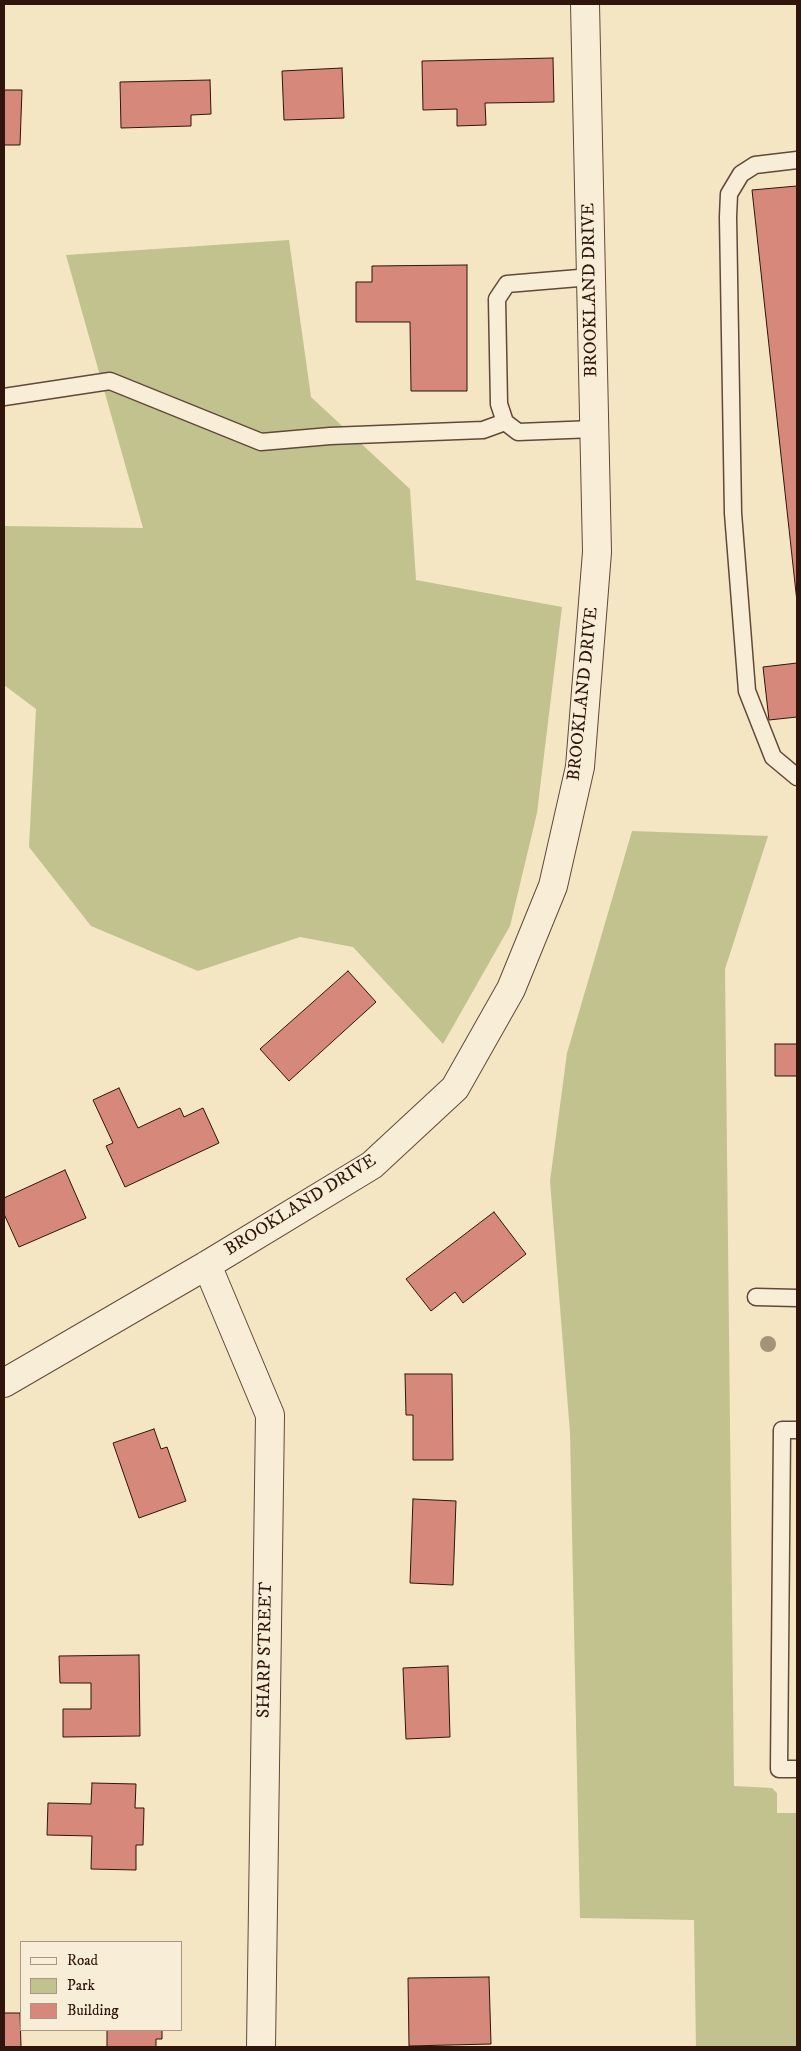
<!DOCTYPE html>
<html>
<head>
<meta charset="utf-8">
<style>
  body { margin:0 }
  #map { position:relative; width:801px; height:2051px; overflow:hidden; background:#f4e5c3; font-family:"IM FELL DW Pica",serif }
  canvas { display:block }
  .frame { position:absolute; inset:0; border:5px solid #2f150b; pointer-events:none }
  .legend { position:absolute; left:20px; top:1941px; width:162px; height:90px; box-sizing:border-box; background:#f8eed8; border:1px solid #a89786; margin:0; padding:6px 9px; list-style:none; font-size:15px; color:#2f150b }
  .legend li { display:flex; align-items:center; gap:10px; height:25px }
  .legend b { width:25px; border:1px solid #a89786 }
</style>
</head>
<body>
<div id="map">
<canvas width="801" height="2051"></canvas>
<div class="frame"></div>
<ul class="legend">
<li><b style="height:6px;background:#f8eed8"></b>Road</li>
<li><b style="height:14px;background:#c2c28f"></b>Park</li>
<li><b style="height:14px;background:#d6887a"></b>Building</li>
</ul>
</div>
<script>
const ctx = document.querySelector('canvas').getContext('2d');
ctx.lineJoin = 'round';
function fill(path, color) { ctx.fillStyle = color; ctx.fill(path, 'evenodd'); }
const shape = rows => new Path2D(rows.map(r => 'M' + r).join(''));
function trace(path, color, width, dash) { ctx.strokeStyle = color; ctx.lineWidth = width; ctx.lineCap = dash ? 'butt' : 'round'; ctx.setLineDash(dash || []); ctx.stroke(path); }
function label(font, color, halo, rows, align = 'center') {
  ctx.font = font + ' "IM FELL DW Pica",serif'; ctx.lineWidth = 4; ctx.setLineDash([]); ctx.textBaseline = 'middle'; ctx.strokeStyle = halo; ctx.fillStyle = color; for (const [text, x, y, turn = 0] of rows) {
    ctx.save(); ctx.translate(x, y); ctx.rotate((+turn || 0) * Math.PI / 180); ctx.textAlign = isNaN(turn) ? turn : align; if (halo) ctx.strokeText(text, 0, 0); ctx.fillText(text, 0, 0); ctx.restore();
  }
}
const green = shape([
  [289,240,311,397,410,489,416,580,562,607,537,813,510,926,443,1044,353,947,300,937,198,971,91,926,29,847,36,709,4,685,4,526,143,528,66,255],
  [632,831,768,836,725,969,734,1786,772,1788,777,1793,777,1813,797,1813,797,2047,696,2047,694,1920,580,1918,570,1433,550,1181,567,1053]
]);
const building = shape([
  [553,58,554,102,485,103,486,125,457,126,457,109,423,110,422,61,553,58],
  [342,68,344,118,284,120,282,71,342,68],
  [210,80,211,114,191,115,191,126,121,128,120,82,210,80],
  [4,90,22,90,20,145,4,145,4,90],
  [797,186,797,602,752,190,797,186],
  [467,265,467,391,411,391,410,322,356,322,356,282,372,282,372,266,467,265],
  [797,663,797,717,769,720,763,667,797,663],
  [348,971,376,1002,289,1081,260,1049,348,971],
  [775,1044,797,1044,797,1076,775,1076,775,1044],
  [119,1088,138,1128,180,1108,184,1117,203,1108,219,1143,125,1187,106,1146,113,1143,93,1100,119,1088],
  [65,1170,86,1218,19,1247,4,1214,4,1198,65,1170],
  [494,1212,526,1254,463,1303,455,1292,431,1311,406,1279,494,1212],
  [405,1374,452,1374,453,1460,413,1460,413,1415,406,1415,405,1374],
  [154,1429,161,1449,167,1447,186,1501,139,1518,113,1443,154,1429],
  [413,1499,456,1501,453,1585,410,1583,413,1499],
  [139,1655,140,1736,63,1737,63,1709,91,1709,91,1683,60,1683,59,1656,139,1655],
  [448,1666,450,1737,406,1739,403,1668,448,1666],
  [92,1783,136,1784,135,1808,144,1808,143,1845,136,1845,136,1870,91,1869,92,1836,47,1835,48,1803,91,1804,92,1783],
  [489,1977,491,2044,409,2046,408,1978,489,1977],
  [4,2013,20,2013,21,2047,4,2047,4,2013],
  [107,2030,162,2030,162,2039,156,2039,156,2047,107,2047,107,2030]
]);
const lane = shape([
  [797,160,755,165,741,174,729,194,728,217,733,513,747,691,773,757,797,777],
  [591,277,507,284,497,299,499,404,505,422,518,432,594,429],
  [4,397,110,381,261,442,330,436,483,430,505,422],
  [756,1297,797,1298],
  [797,1430,782,1430,779,1769,797,1769]
]);
const street = shape([
  [207,1265,270,1415,261,2047],
  [4,1383,207,1265,372,1165,455,1088,511,989,553,886,580,767,597,552,585,4]
]);
const trees = [
  [768,1344]
];
const streetNames = [
  ["BROOKLAND DRIVE",591,290,-91],
  ["BROOKLAND DRIVE",584,694,-84],
  ["BROOKLAND DRIVE",301,1206,-32],
  ["SHARP STREET",266,1650,-89]
];
fill(green, '#c2c28f');
fill(building, '#d6887a');
trace(building, '#2f150b', 1);
trace(lane, '#604939', 19);
trace(street, '#604939', 30);
trace(lane, '#f8eed8', 16);
trace(street, '#f8eed8', 28);
ctx.fillStyle = '#a49477';
for (const [x, y] of trees) { ctx.beginPath(); ctx.arc(x, y, 8, 0, 2 * Math.PI); ctx.fill(); }
label('18px', '#2f150b', '#f8eed8', streetNames);
</script>
</body>
</html>
